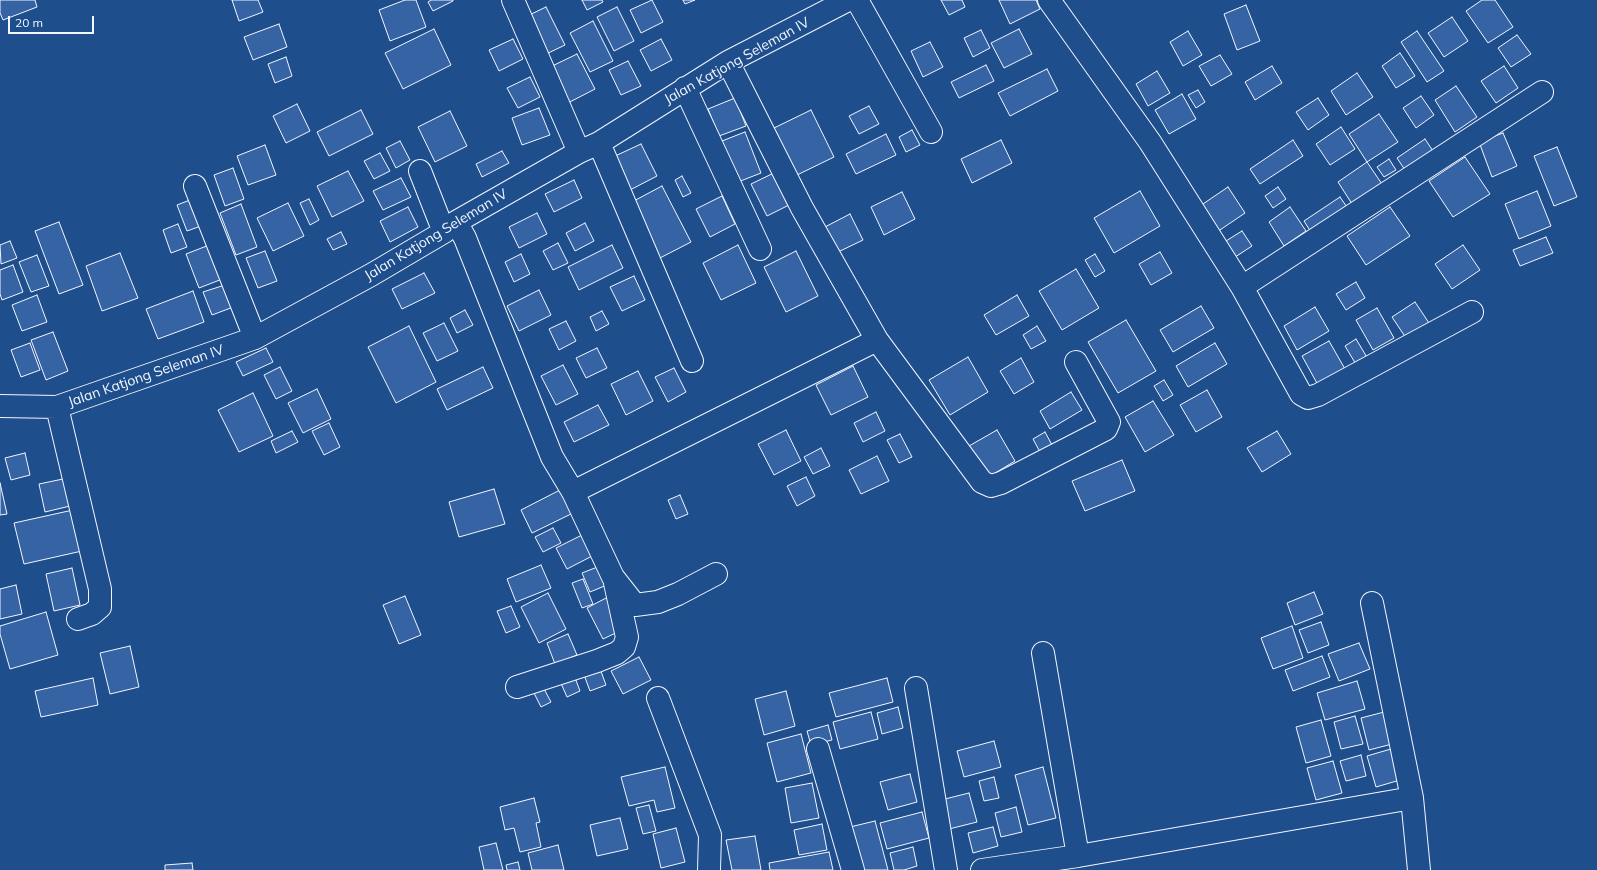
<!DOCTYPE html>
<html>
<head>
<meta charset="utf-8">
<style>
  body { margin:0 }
  #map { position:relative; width:1597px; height:870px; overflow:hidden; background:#1f4e8c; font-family:Mulish,sans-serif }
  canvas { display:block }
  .scale { position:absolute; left:8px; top:16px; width:86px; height:18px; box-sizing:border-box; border:2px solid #f2f6ff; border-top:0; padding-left:5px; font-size:12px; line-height:14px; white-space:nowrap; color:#f2f6ff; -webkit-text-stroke:3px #1f4e8c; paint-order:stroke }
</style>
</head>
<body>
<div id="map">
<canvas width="1597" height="870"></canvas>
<div class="scale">20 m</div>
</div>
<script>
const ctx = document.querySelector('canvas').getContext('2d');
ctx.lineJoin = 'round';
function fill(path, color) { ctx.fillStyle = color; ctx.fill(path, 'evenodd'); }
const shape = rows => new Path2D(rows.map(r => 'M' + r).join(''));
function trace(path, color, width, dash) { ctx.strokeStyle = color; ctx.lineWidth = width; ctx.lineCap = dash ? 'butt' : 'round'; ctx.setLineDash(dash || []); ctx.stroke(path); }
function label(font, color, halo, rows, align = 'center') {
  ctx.font = font + ' Mulish,sans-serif'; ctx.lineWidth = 3; ctx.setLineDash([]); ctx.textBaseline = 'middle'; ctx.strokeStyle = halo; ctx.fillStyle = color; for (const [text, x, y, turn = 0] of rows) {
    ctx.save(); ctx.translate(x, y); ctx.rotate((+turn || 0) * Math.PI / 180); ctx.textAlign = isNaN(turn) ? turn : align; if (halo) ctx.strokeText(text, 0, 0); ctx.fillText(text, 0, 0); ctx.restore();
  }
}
const building = shape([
  [0,0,35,0,37,7,3,20,0,13,0,0],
  [232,0,258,0,263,12,239,21,232,0],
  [405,0,416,0,426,27,390,41,379,10,405,0],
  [431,0,453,0,453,1,433,11,428,2,431,0],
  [582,0,602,0,603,2,587,10,582,0],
  [652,0,663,22,641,33,630,10,652,0],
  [683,0,695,0,685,4,683,0],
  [941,0,962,0,965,7,949,15,941,0],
  [999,0,1036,0,1040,9,1010,24,999,0],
  [1482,0,1495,0,1513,27,1488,43,1466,11,1482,0],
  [1246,5,1260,41,1237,50,1224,14,1246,5],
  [546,7,565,45,542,56,523,18,546,7],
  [617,7,634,41,614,51,597,17,617,7],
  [1452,17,1468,41,1444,57,1428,33,1452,17],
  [593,21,613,61,590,72,570,33,593,21],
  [279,24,287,47,253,60,244,37,279,24],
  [434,29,451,65,403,89,385,53,434,29],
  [1019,29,1032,54,1004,68,991,43,1019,29],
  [981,30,990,48,973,57,964,38,981,30],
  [1188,31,1202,55,1183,66,1170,42,1188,31],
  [1417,31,1444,71,1427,82,1401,42,1417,31],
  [1517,35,1531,54,1511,67,1498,48,1517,35],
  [513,39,523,59,499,71,489,50,513,39],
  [661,39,672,60,651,71,640,50,661,39],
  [930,42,943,67,923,77,911,51,930,42],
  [1400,53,1415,76,1396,88,1382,66,1400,53],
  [577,54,595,89,562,106,544,70,577,54],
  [1220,55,1232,74,1211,86,1199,66,1220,55],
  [286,57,292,76,275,83,268,64,286,57],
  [628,61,641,86,621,95,609,70,628,61],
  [986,65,994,81,959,98,951,82,986,65],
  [1272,66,1282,83,1255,100,1245,82,1272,66],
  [1504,66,1518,88,1496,103,1481,81,1504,66],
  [1047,69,1058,91,1010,116,998,93,1047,69],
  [1157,71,1170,93,1148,106,1136,84,1157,71],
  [1357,73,1373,97,1346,115,1331,91,1357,73],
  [530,77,540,97,518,108,507,88,530,77],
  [1456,86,1477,117,1455,132,1435,100,1456,86],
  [1198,90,1205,102,1196,108,1188,95,1198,90],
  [1182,94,1196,119,1169,134,1155,110,1182,94],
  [1421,96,1434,115,1416,128,1403,108,1421,96],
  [735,98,746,126,719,136,708,109,735,98],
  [1318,98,1329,115,1308,130,1296,112,1318,98],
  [297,104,310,131,286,143,273,116,297,104],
  [869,106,879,124,859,134,849,116,869,106],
  [539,108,550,135,522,145,512,118,539,108],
  [361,110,373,134,329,156,317,132,361,110],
  [811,110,834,157,797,175,774,128,811,110],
  [450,111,467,146,435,162,418,127,450,111],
  [1379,114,1398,142,1367,162,1349,134,1379,114],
  [1341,127,1355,149,1330,165,1316,144,1341,127],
  [912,130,920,145,906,152,899,137,912,130],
  [745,132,761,173,738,182,722,141,745,132],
  [1503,133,1517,166,1492,177,1479,142,1503,133],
  [886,134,896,155,856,174,846,154,886,134],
  [1425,139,1435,154,1407,173,1397,158,1425,139],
  [1001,140,1012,163,972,183,961,159,1001,140],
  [1293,140,1303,156,1260,184,1250,169,1293,140],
  [400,141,410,160,396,168,386,148,400,141],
  [641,144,657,176,630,190,613,157,641,144],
  [265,145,276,175,248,185,237,156,265,145],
  [1557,147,1577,197,1554,206,1534,156,1557,147],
  [502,151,509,163,482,177,476,164,502,151],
  [380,153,390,171,374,179,364,161,380,153],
  [1465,157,1490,194,1453,217,1429,181,1465,157],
  [1389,159,1396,170,1384,177,1377,167,1389,159],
  [1367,162,1384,187,1354,207,1338,182,1367,162],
  [233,168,244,199,225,206,214,175,233,168],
  [348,171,364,201,332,217,317,186,348,171],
  [778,171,793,203,767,216,751,184,778,171],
  [682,176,691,193,683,197,675,180,682,176],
  [401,178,411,197,383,210,373,191,401,178],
  [574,180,582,198,554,212,545,194,574,180],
  [662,186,691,242,658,259,630,203,662,186],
  [1228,187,1245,213,1217,232,1200,206,1228,187],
  [1278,187,1286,199,1273,208,1265,196,1278,187],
  [1140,191,1160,226,1114,253,1094,218,1140,191],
  [1537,191,1551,226,1519,239,1505,204,1537,191],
  [902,192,915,219,884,235,871,207,902,192],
  [722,196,735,224,710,237,696,209,722,196],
  [1340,197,1351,213,1314,237,1304,221,1340,197],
  [309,199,319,220,310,225,300,203,309,199],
  [190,200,201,226,187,231,177,205,190,200],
  [288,203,304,236,273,251,257,218,288,203],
  [241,204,257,247,236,255,220,213,241,204],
  [408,207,418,227,390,242,380,221,408,207],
  [1290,207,1306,231,1284,246,1269,222,1290,207],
  [1390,207,1410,236,1366,265,1347,236,1390,207],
  [537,213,547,234,519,248,509,227,537,213],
  [850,214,863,240,836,253,823,228,850,214],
  [59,222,83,285,59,294,35,231,59,222],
  [585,223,594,241,575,251,566,233,585,223],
  [178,224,187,247,171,253,163,230,178,224],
  [1242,231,1252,246,1229,261,1218,246,1242,231],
  [341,232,347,244,333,250,327,239,341,232],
  [1546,237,1553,253,1520,266,1513,250,1546,237],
  [10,241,17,258,1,264,0,245,10,241],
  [217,242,230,276,199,288,186,254,217,242],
  [558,243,568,263,553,270,543,251,558,243],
  [612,245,623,268,579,290,568,267,612,245],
  [738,245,756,283,721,300,703,263,738,245],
  [1463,245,1480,270,1452,289,1435,264,1463,245],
  [265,251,277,281,258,288,246,258,265,251],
  [796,251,818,296,786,312,764,267,796,251],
  [1160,252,1172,273,1151,285,1139,264,1160,252],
  [120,253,138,298,102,311,86,266,120,253],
  [521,254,530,274,514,282,505,262,521,254],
  [1095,254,1105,271,1095,277,1085,260,1095,254],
  [37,255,49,286,31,292,19,262,37,255],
  [13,265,23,292,2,300,0,294,0,270,13,265],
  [1076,269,1099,308,1062,330,1039,291,1076,269],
  [424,273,435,293,402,309,392,289,424,273],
  [634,276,645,300,622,311,610,287,634,276],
  [1356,282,1365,298,1346,310,1336,294,1356,282],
  [228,284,236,306,212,315,203,292,228,284],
  [539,290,551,315,519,331,507,306,539,290],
  [193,291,204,322,158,339,146,309,193,291],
  [37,295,47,322,22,331,12,305,37,295],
  [1017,295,1029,316,996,335,984,315,1017,295],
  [1415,302,1429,323,1406,338,1392,317,1415,302],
  [1201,306,1214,328,1173,352,1160,330,1201,306],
  [1315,307,1329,331,1297,350,1284,326,1315,307],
  [1377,308,1394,338,1373,350,1356,320,1377,308],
  [465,310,473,325,457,333,450,318,465,310],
  [602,311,609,324,596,331,590,317,602,311],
  [1126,320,1156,371,1118,393,1088,342,1126,320],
  [566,321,576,341,559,350,549,329,566,321],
  [444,323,458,351,437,361,423,333,444,323],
  [409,326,436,382,396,403,368,347,409,326],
  [1037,326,1046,341,1031,349,1023,335,1037,326],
  [53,332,68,371,46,380,31,340,53,332],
  [1356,339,1368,359,1357,366,1345,346,1356,339],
  [1329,341,1345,369,1318,385,1302,356,1329,341],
  [30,343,40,370,21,377,11,350,30,343],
  [1215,343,1227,364,1188,387,1176,366,1215,343],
  [266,348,273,362,243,376,236,362,266,348],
  [597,348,607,368,586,378,576,358,597,348],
  [968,357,988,392,950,415,929,380,968,357],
  [1021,358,1034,382,1014,394,1000,371,1021,358],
  [563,365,578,394,556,405,541,376,563,365],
  [853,366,868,397,831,415,816,385,853,366],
  [280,367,292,391,276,399,264,375,280,367],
  [483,367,493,388,447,410,437,389,483,367],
  [674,368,686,392,668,402,655,377,674,368],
  [638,371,653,401,626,415,611,384,638,371],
  [1164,380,1173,395,1163,401,1154,386,1164,380],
  [317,389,331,419,303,433,288,403,317,389],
  [1207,390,1222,417,1196,432,1180,405,1207,390],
  [1071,392,1082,410,1050,429,1040,411,1071,392],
  [253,393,273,436,239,452,218,410,253,393],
  [1153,401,1174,435,1145,452,1125,417,1153,401],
  [598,405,609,425,574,442,564,422,598,405],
  [876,412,885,431,863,442,854,423,876,412],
  [329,423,340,447,324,455,312,431,329,423],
  [786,430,801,461,774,475,758,444,786,430],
  [997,430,1015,461,987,478,969,446,997,430],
  [292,431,298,442,276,453,271,441,292,431],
  [1277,431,1291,454,1262,472,1247,448,1277,431],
  [1045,432,1052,445,1040,452,1033,439,1045,432],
  [900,434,912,457,899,463,887,440,900,434],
  [821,448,830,466,813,474,804,457,821,448],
  [25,453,30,475,11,480,5,458,25,453],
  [877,456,889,481,861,494,849,470,877,456],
  [1122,460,1135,491,1085,511,1072,481,1122,460],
  [806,477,815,496,797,506,787,486,806,477],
  [63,479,70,506,45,512,39,484,63,479],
  [0,483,7,514,0,515,0,483],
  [494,489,505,524,459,537,449,502,494,489],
  [560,490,571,514,532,533,521,510,560,490],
  [680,495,688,514,676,519,668,500,680,495],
  [73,510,82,551,24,564,14,523,73,510],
  [553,528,561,543,543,552,535,537,553,528],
  [586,533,596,554,567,569,556,548,586,533],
  [541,565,551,588,516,602,507,579,541,565],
  [600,566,607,585,590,592,582,573,600,566],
  [72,568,80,605,54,611,46,574,72,568],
  [583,579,593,604,582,608,572,583,583,579],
  [16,585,22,614,0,619,0,589,16,585],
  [1314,592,1323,614,1295,625,1287,603,1314,592],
  [548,593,566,629,539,643,521,607,548,593],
  [405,596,421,635,399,644,383,605,405,596],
  [608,597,624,629,603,639,587,608,608,597],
  [511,606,520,627,506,633,497,611,511,606],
  [46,612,58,655,10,669,0,634,0,626,46,612],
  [1321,622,1329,645,1308,653,1299,630,1321,622],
  [1292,626,1303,658,1273,669,1261,638,1292,626],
  [568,634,577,655,555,664,547,643,568,634],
  [1359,643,1370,669,1339,681,1328,654,1359,643],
  [130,646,139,687,110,694,100,653,130,646],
  [1322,656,1330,677,1293,691,1285,670,1322,656],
  [639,657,651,680,623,694,611,671,639,657],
  [599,666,606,685,590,691,583,672,599,666],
  [574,675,580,691,567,697,560,681,574,675],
  [93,678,98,705,41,717,35,691,93,678],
  [887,678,893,702,836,717,829,693,887,678],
  [1357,681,1365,709,1325,720,1317,693,1357,681],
  [542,685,551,702,541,707,532,689,542,685],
  [786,691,795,726,764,735,755,699,786,691],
  [898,707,903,728,882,734,877,713,898,707],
  [1388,711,1396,743,1369,750,1361,718,1388,711],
  [871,712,878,739,840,749,833,722,871,712],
  [1355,716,1363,744,1341,749,1334,722,1355,716],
  [1321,720,1331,756,1306,763,1296,727,1321,720],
  [828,725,832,740,811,745,807,731,828,725],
  [801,734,811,773,777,782,767,743,801,734],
  [994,741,1001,767,964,777,957,751,994,741],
  [1391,749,1400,780,1376,787,1367,756,1391,749],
  [1361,755,1366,776,1346,781,1340,761,1361,755],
  [1333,761,1342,793,1316,800,1307,768,1333,761],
  [665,767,675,808,657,812,654,800,629,806,621,777,665,767],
  [1043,767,1056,818,1028,825,1015,775,1043,767],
  [910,774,917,802,888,810,880,782,910,774],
  [994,777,999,798,984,801,979,781,994,777],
  [812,783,819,818,791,823,785,788,812,783],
  [969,793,977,822,945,830,937,801,969,793],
  [534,798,540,822,536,823,541,847,520,852,514,828,505,830,500,807,534,798],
  [649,805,656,831,643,834,636,808,649,805],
  [1016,807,1022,832,1001,837,995,813,1016,807],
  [922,812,929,838,887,849,880,823,922,812],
  [620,818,628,849,597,856,590,825,620,818],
  [875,821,888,870,861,870,850,827,875,821],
  [822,824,827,850,799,855,794,830,822,824],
  [993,827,998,846,973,853,968,833,993,827],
  [676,828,685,862,661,868,653,834,676,828],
  [755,836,761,870,732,870,726,840,755,836],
  [496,843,503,870,484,870,479,847,496,843],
  [558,845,564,870,532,870,528,853,558,845],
  [913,847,917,866,904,870,894,870,890,853,913,847],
  [829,852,833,870,770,870,769,863,829,852],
  [518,862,520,870,507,870,506,865,518,862],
  [192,863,193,870,165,870,165,865,192,863]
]);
const minor = shape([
  [513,0,579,152],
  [857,0,931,132],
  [1049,0,1150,142,1242,287,1301,394,1308,398,1318,395,1472,312],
  [728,62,802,208,877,340,982,482,991,486,1001,483,1106,429,1109,422,1076,362],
  [685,88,760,249],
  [599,143,692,361],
  [420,171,444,232],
  [195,186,255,338],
  [456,222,465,238,552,457,573,492,613,577,635,605,658,602,678,594,716,574],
  [1242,287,1542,92],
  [0,406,57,407,255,338,371,275,444,232,456,222,579,152,599,143,728,62,848,0],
  [57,407,100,589,100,607,92,614,78,619],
  [573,492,877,340],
  [1372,603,1412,798],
  [1043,653,1078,856],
  [517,687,597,661,617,653,624,647,627,637,615,583],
  [916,688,946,870],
  [658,698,710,835,709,870],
  [818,749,853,870],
  [982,870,1078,856,1412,798,1419,870]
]);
const streetNames = [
  ["Jalan Katjong Seleman IV",737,61,-29],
  ["Jalan Katjong Seleman IV",436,235,-31],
  ["Jalan Katjong Seleman IV",146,376,-19]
];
fill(building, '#3563a3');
trace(building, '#f2f6ff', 1);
trace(minor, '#f2f6ff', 24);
trace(minor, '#1f4e8c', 22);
label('14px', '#f2f6ff', '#1f4e8c', streetNames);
</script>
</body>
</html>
